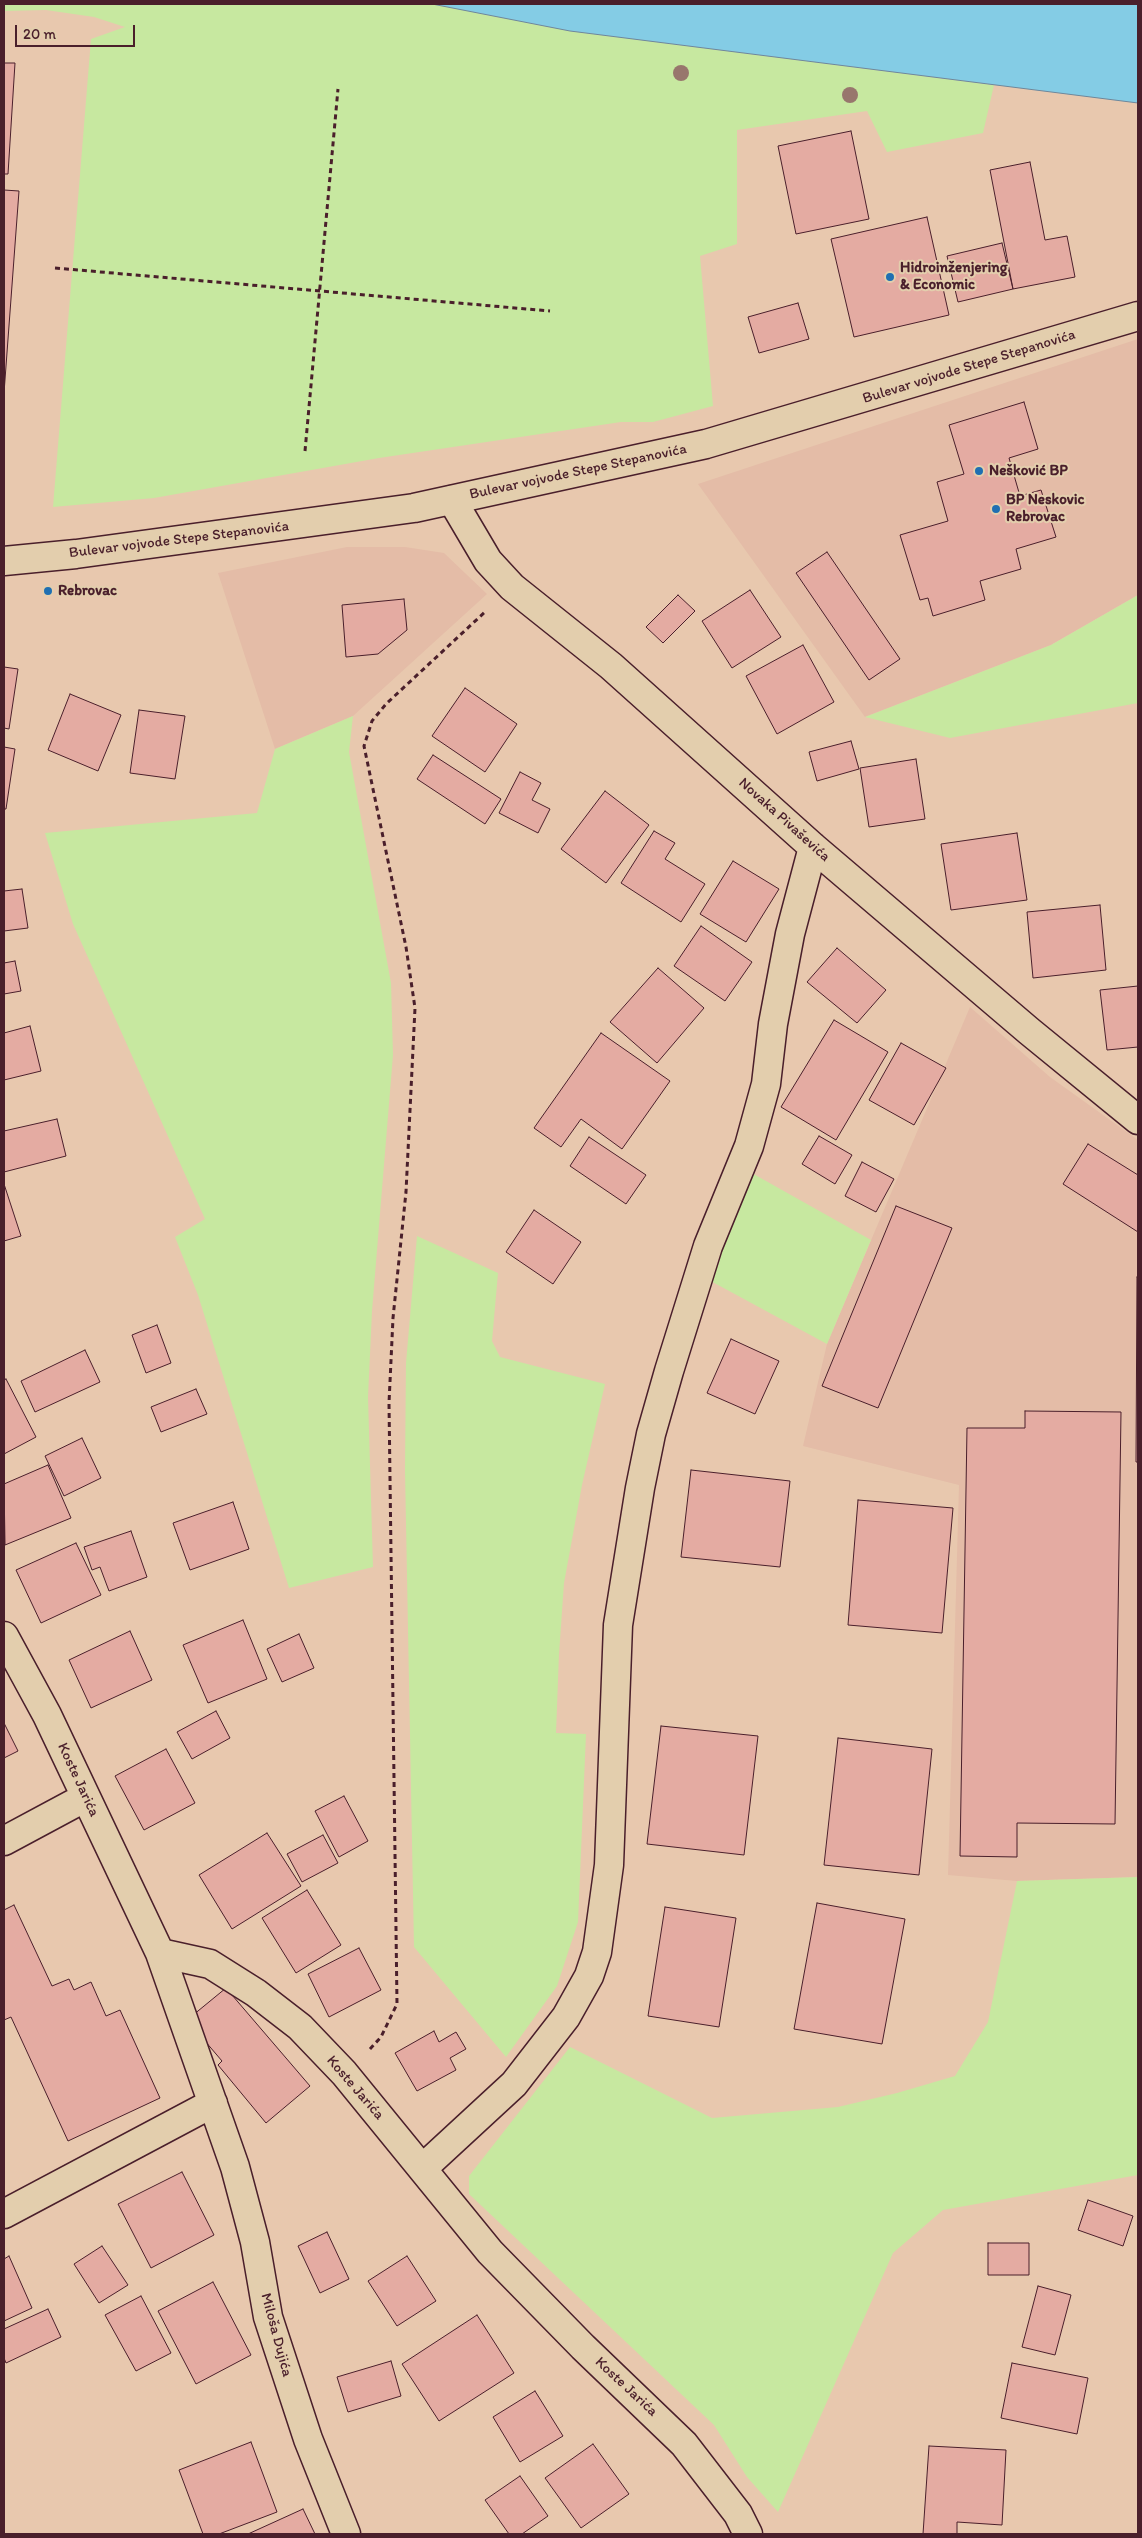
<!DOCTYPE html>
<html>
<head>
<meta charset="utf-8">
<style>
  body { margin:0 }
  #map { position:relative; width:1142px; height:2538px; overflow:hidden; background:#e8c8ae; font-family:Itim,sans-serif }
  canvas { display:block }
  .frame { position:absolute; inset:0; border:5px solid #4a1f2b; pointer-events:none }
  .scale { position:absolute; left:15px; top:25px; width:120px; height:22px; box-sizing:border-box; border:2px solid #4a1f2b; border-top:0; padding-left:6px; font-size:15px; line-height:18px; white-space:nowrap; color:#4a1f2b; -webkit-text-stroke:4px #e3cead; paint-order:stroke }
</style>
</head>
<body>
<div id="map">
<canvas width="1142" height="2538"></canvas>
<div class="frame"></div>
<div class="scale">20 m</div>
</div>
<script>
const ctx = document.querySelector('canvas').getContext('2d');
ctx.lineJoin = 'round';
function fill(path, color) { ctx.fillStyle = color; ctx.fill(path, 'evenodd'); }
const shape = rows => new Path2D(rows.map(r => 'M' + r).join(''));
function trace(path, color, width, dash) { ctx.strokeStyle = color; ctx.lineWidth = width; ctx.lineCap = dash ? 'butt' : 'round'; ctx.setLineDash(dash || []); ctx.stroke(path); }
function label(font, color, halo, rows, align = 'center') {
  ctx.font = font + ' Itim,sans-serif'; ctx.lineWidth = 4; ctx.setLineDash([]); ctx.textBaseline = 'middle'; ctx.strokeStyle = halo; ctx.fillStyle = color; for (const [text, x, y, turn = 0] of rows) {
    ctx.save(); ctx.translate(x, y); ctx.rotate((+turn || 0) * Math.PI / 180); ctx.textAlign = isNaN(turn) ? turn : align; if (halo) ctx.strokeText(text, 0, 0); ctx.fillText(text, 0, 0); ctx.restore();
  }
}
const built = shape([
  [1138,339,1138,595,1051,645,865,717,698,484],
  [347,547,405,547,444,553,487,594,353,716,275,749,218,573],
  [970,1007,1050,1077,1138,1140,1138,1877,1017,1881,948,1875,959,1485,803,1446,827,1344]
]);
const green = shape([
  [4,4,432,4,570,31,994,85,983,133,887,152,867,111,737,130,737,244,700,256,713,406,653,422,621,422,379,458,154,498,53,507,91,39,125,27,94,17,46,10,4,11],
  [1138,595,1138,703,950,738,865,717,1051,645],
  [353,716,349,752,391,983,393,1055,372,1311,368,1397,373,1567,289,1588,198,1295,175,1237,205,1219,73,924,45,833,257,813,275,749],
  [750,1172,871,1240,827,1344,707,1279],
  [417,1236,498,1273,492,1341,500,1357,605,1384,582,1485,564,1583,559,1654,556,1733,586,1734,578,1922,557,1986,506,2057,414,1947,405,1470,406,1363],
  [1138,1877,1138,2175,943,2210,893,2253,778,2512,747,2477,714,2425,469,2194,469,2176,570,2047,712,2118,838,2107,897,2093,955,2076,988,2022,1017,1881]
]);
const water = shape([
  [432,4,1138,4,1138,103,570,31,432,4]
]);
const building = shape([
  [4,63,15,63,8,174,4,174,4,63],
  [851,131,869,219,796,234,778,146,851,131],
  [1030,162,1045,240,1067,236,1075,277,1013,289,990,170,1030,162],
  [4,190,19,191,4,393,4,190],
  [927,217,949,315,854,337,831,239,927,217],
  [1002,243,1013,289,958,302,947,256,1002,243],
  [798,303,809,339,759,353,748,317,798,303],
  [1024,402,1038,449,1009,458,1020,496,1041,490,1056,537,1016,549,1021,569,980,581,985,600,933,616,928,598,920,600,900,535,948,521,937,482,964,474,949,425,1024,402],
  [827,552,900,659,869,680,796,573,827,552],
  [750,590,781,637,732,668,702,621,750,590],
  [678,595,695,611,663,643,646,627,678,595],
  [404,599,407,630,378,654,346,657,342,605,404,599],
  [803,645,834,702,777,734,746,676,803,645],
  [4,667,18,669,9,729,4,728,4,667],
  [465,688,517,724,485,772,432,736,465,688],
  [70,694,121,715,98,771,48,750,70,694],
  [139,710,185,716,175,779,130,773,139,710],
  [851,741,859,769,817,781,809,752,851,741],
  [4,747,15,749,6,809,4,809,4,747],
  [433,755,501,799,485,824,417,779,433,755],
  [916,759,925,819,869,827,860,768,916,759],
  [520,772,541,783,532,800,550,809,538,833,499,813,520,772],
  [605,791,649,825,606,883,561,849,605,791],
  [654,831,675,843,665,859,705,884,681,922,621,883,654,831],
  [1017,833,1027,900,951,910,941,844,1017,833],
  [733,861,779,889,746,942,700,914,733,861],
  [22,889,28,928,4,931,4,891,22,889],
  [1100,905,1106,970,1033,978,1027,912,1100,905],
  [701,926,752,962,725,1001,674,966,701,926],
  [837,948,886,990,857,1023,807,982,837,948],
  [15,961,21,991,4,994,4,963,15,961],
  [658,968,704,1008,657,1063,610,1022,658,968],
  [1138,986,1138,1047,1107,1050,1100,990,1138,986],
  [834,1020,888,1052,836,1140,781,1107,834,1020],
  [30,1026,41,1071,4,1080,4,1033,30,1026],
  [601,1033,670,1081,622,1149,581,1119,561,1147,534,1128,601,1033],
  [901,1043,946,1068,914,1125,869,1100,901,1043],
  [57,1119,66,1156,4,1172,4,1131,57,1119],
  [819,1136,852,1155,835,1184,802,1164,819,1136],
  [589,1137,646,1175,626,1204,570,1166,589,1137],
  [1088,1144,1138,1175,1138,1232,1063,1184,1088,1144],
  [862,1162,894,1179,876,1212,845,1196,862,1162],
  [4,1184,21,1236,4,1241,4,1184],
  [896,1206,952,1228,878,1408,822,1386,896,1206],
  [534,1210,581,1242,553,1284,506,1252,534,1210],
  [1137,1277,1138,1277,1138,1462,1136,1462,1137,1277],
  [157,1325,171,1363,146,1373,132,1335,157,1325],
  [731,1339,779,1361,755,1414,707,1393,731,1339],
  [85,1350,100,1382,35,1412,21,1381,85,1350],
  [6,1379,36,1437,4,1454,4,1380,6,1379],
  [196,1389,207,1414,161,1432,151,1407,196,1389],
  [1025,1411,1121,1412,1115,1824,1017,1823,1017,1857,960,1856,967,1428,1025,1428,1025,1411],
  [82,1438,101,1478,64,1496,45,1456,82,1438],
  [48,1465,71,1518,5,1545,4,1484,48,1465],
  [691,1470,790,1481,780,1567,681,1557,691,1470],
  [858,1500,953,1508,942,1633,848,1625,858,1500],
  [233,1502,249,1549,190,1570,173,1523,233,1502],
  [131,1531,147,1577,109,1591,100,1567,92,1570,84,1547,131,1531],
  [76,1543,101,1595,41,1623,16,1570,76,1543],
  [243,1620,267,1679,208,1703,183,1645,243,1620],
  [130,1631,152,1680,91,1708,69,1660,130,1631],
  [299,1634,314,1668,282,1682,267,1649,299,1634],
  [216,1711,230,1738,192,1759,177,1732,216,1711],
  [4,1723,18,1751,4,1758,4,1723],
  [661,1726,758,1736,744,1855,647,1844,661,1726],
  [838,1738,932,1749,919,1875,824,1865,838,1738],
  [166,1749,195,1803,144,1830,115,1776,166,1749],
  [344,1796,368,1841,339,1857,315,1811,344,1796],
  [267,1833,301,1886,232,1929,199,1875,267,1833],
  [323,1835,338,1863,302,1882,287,1854,323,1835],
  [307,1890,341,1945,296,1973,262,1918,307,1890],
  [817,1903,905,1919,882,2044,794,2029,817,1903],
  [14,1905,52,1986,69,1979,74,1990,91,1982,106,2016,120,2010,160,2098,68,2141,11,2017,4,2020,4,1910,14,1905],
  [665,1907,736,1918,719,2027,648,2016,665,1907],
  [359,1948,381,1990,329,2017,308,1974,359,1948],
  [226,1988,310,2086,266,2123,218,2065,222,2061,187,2020,226,1988],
  [434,2031,439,2042,456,2032,466,2049,450,2058,456,2070,417,2091,395,2053,434,2031],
  [182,2172,214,2235,151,2268,118,2204,182,2172],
  [1088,2200,1133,2216,1123,2246,1078,2230,1088,2200],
  [327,2232,349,2279,320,2293,298,2246,327,2232],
  [988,2243,1029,2243,1029,2275,988,2275,988,2243],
  [102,2246,128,2285,99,2303,74,2264,102,2246],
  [9,2256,32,2308,4,2321,4,2259,9,2256],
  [407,2256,436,2301,397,2326,368,2281,407,2256],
  [213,2282,251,2355,196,2384,158,2311,213,2282],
  [1038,2286,1071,2295,1055,2355,1022,2347,1038,2286],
  [141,2296,171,2353,136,2371,105,2315,141,2296],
  [48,2309,61,2337,6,2363,4,2358,4,2329,48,2309],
  [477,2315,514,2373,439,2421,402,2364,477,2315],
  [391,2361,401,2396,348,2412,337,2377,391,2361],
  [1012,2363,1088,2378,1077,2434,1001,2418,1012,2363],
  [535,2391,563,2436,520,2462,493,2417,535,2391],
  [251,2442,277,2512,219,2534,203,2534,179,2470,251,2442],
  [593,2444,629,2494,581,2528,545,2478,593,2444],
  [929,2446,1006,2450,1002,2525,957,2522,957,2534,923,2534,929,2446],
  [520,2476,548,2516,522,2534,509,2534,485,2500,520,2476],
  [303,2509,315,2534,248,2534,303,2509]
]);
const path = shape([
  [55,268,550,311],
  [305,451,338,89],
  [370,2049,381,2037,397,2004,389,1403,393,1318,406,1192,415,1008,406,947,364,746,372,721,386,704,486,611]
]);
const minor = shape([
  [452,500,488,561,512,587,611,666,813,847,1029,1031,1138,1120],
  [4,1636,47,1715,160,1953,210,1964,256,1993,300,2027,344,2073,490,2252,583,2347,684,2444,738,2514,748,2534],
  [4,1841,86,1797],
  [160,1953,235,2167,255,2242,268,2317,308,2439,346,2534],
  [423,2168,514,2084,566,2017,589,1976,597,1952,609,1865,618,1625,640,1488,651,1434,669,1371,708,1246,749,1146,766,1084,773,1024,790,934,813,847],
  [4,2214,213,2103]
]);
const major = shape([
  [4,561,76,554,414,508,706,444,1138,316]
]);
const trees = [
  [681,73],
  [850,95]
];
const markers = [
  [890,277,5,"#1f6fb2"],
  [979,471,5,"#1f6fb2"],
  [996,509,5,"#1f6fb2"],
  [48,591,5,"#1f6fb2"]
];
const poiNames = [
  ["Hidroinženjering",900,268],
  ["& Economic",900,285],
  ["Nešković BP",989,471],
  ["BP Neskovic",1006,500],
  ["Rebrovac",1006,517],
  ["Rebrovac",58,591]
];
const streetNames = [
  ["Bulevar vojvode Stepe Stepanovića",969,367,-17],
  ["Bulevar vojvode Stepe Stepanovića",578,472,-12],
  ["Bulevar vojvode Stepe Stepanovića",179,540,-7],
  ["Novaka Pivaševića",784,820,42],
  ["Koste Jarića",78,1780,65],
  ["Koste Jarića",355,2088,49],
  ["Miloša Dujića",276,2335,75],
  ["Koste Jarića",626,2387,43]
];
fill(built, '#e4bca7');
fill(green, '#c7e8a0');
fill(water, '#84cce5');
trace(water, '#6d879b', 1);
fill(building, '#e4aba2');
trace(building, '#4a1f2b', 1);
trace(minor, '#4a1f2b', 31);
trace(major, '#4a1f2b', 31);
trace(path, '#4a1f2b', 3, [5, 4]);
trace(minor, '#e3cead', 28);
trace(major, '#e3cead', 28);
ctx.fillStyle = '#98766d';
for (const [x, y] of trees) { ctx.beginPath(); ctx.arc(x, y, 8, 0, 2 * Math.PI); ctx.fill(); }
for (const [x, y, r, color] of markers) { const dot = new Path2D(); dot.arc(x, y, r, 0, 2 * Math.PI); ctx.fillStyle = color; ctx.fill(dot); trace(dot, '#e3cead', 2); }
label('bold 15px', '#4a1f2b', '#e3cead', poiNames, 'left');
label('15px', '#4a1f2b', '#e3cead', streetNames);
</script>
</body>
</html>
